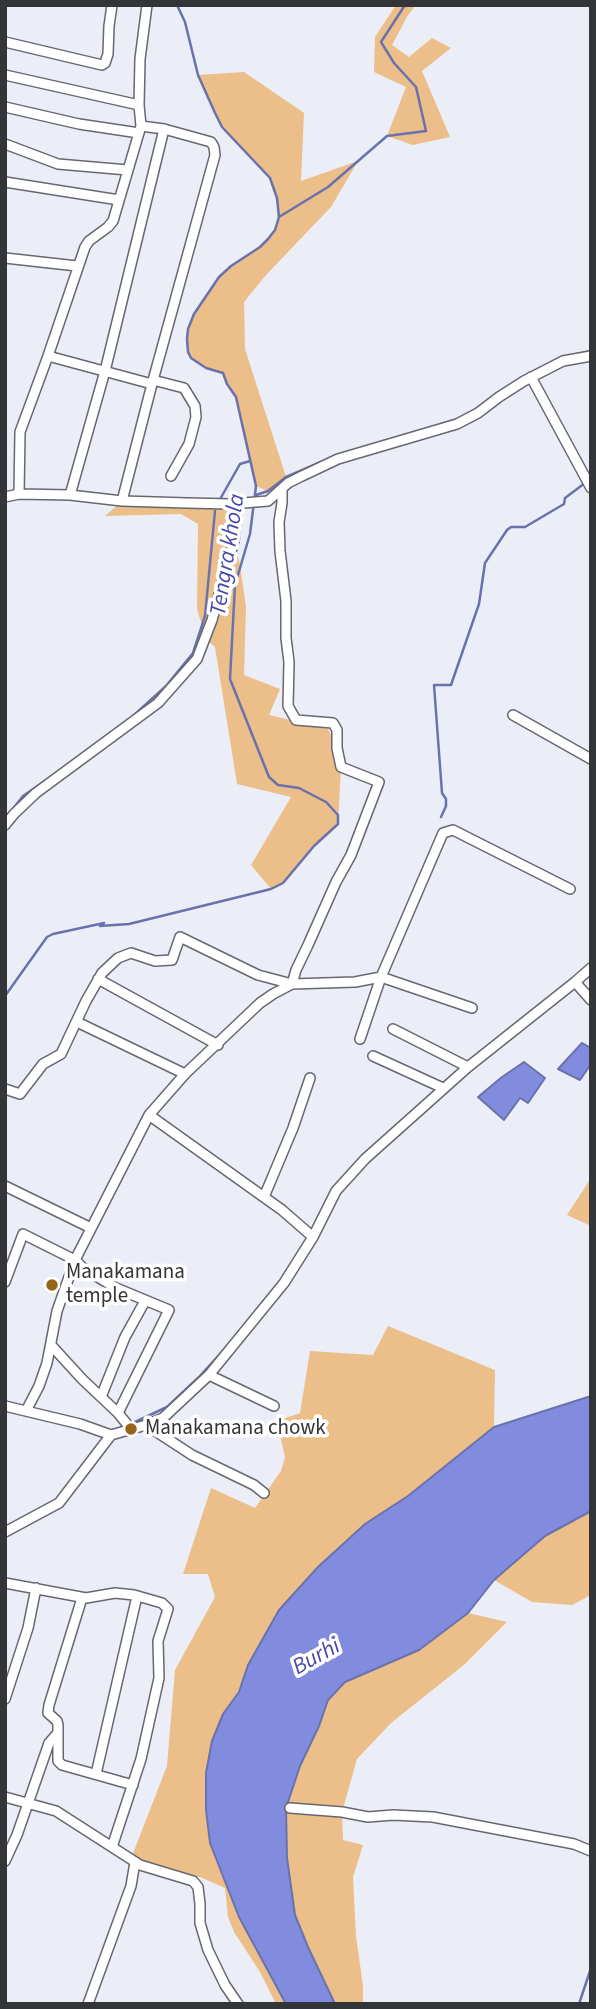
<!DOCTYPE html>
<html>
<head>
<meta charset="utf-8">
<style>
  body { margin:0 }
  #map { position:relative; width:596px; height:2009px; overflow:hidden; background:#eceef7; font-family:"Source Sans 3",sans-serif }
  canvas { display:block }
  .frame { position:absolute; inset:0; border:7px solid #343539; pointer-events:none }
</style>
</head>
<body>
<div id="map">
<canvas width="596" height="2009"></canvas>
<div class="frame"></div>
</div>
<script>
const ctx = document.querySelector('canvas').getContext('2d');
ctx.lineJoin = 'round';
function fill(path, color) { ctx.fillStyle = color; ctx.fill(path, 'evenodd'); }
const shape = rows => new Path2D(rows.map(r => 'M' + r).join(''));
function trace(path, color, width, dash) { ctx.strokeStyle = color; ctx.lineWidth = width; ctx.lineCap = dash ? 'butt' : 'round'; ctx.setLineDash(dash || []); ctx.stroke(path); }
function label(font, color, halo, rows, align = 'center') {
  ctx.font = font + ' "Source Sans 3",sans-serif'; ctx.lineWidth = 7; ctx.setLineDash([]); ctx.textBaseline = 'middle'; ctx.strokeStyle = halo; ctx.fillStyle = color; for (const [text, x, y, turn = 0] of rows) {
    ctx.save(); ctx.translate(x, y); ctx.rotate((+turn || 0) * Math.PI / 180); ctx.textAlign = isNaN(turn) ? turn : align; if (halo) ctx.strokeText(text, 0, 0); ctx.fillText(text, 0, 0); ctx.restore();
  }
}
const green = shape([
  [396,5,416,5,408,15,392,45,409,57,432,38,451,48,422,71,450,137,413,145,387,136,406,87,374,72,375,37],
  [244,72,304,113,301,181,358,161,331,207,266,275,244,302,245,349,288,483,282,490,268,491,256,486,236,397,227,384,222,373,196,363,188,352,187,339,191,321,219,277,231,266,260,247,268,239,278,224,277,198,270,178,222,127,198,75],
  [122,501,238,502,234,541,240,565,246,607,244,675,280,689,269,715,328,729,337,748,341,767,338,824,314,846,283,883,271,889,251,865,291,797,237,784,215,647,206,639,197,609,198,524,181,514,105,516],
  [591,1178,591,1226,567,1215],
  [388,1326,495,1370,494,1427,408,1496,365,1524,318,1567,279,1610,248,1665,239,1692,223,1714,212,1741,206,1774,206,1810,210,1843,239,1917,286,2004,276,2004,260,1972,234,1932,228,1917,225,1888,200,1877,174,1877,150,1873,130,1861,167,1766,175,1670,215,1597,208,1574,183,1574,211,1488,255,1508,281,1471,285,1457,277,1421,300,1413,310,1351,373,1355],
  [591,1511,591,1595,572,1605,532,1602,494,1580,545,1536],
  [468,1613,507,1622,465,1664,391,1723,357,1759,342,1812,343,1840,363,1845,353,1877,356,1936,363,1986,363,2004,335,2004,308,1947,295,1915,287,1858,286,1808,300,1766,319,1726,328,1700,345,1682,419,1650]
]);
const water = shape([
  [582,1043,591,1048,591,1064,580,1080,558,1069,582,1043],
  [524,1062,545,1078,528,1103,520,1098,504,1120,478,1097,502,1077,524,1062],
  [591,1396,591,1511,545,1536,494,1580,468,1613,419,1650,345,1682,328,1700,319,1726,300,1766,286,1808,287,1858,295,1915,308,1947,335,2004,286,2004,239,1917,210,1843,206,1810,206,1773,212,1741,223,1714,239,1692,248,1665,279,1610,318,1567,365,1524,408,1496,494,1427,591,1396]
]);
const stream = shape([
  [177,5,185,22,198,75,215,113,222,127,270,178,277,198,279,217],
  [567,356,591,351],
  [473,411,499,392],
  [441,424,458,419],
  [256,495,268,491,286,477,321,462],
  [219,501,240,464,250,461],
  [133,716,166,686,193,653,205,616,215,511],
  [8,815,23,796,49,778],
  [441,817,446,806,446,799,442,793,434,685,451,685,479,604,485,563,507,530,511,527,525,527,564,504,565,498,585,483],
  [5,996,47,937,53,934,104,923,100,926,129,924,271,889,283,883,314,846,338,824,338,815,326,802,299,788,278,785,269,777,230,679,235,585,250,534,256,486,236,397,227,384,223,373,206,368,191,358,188,352,187,339,188,329,194,314,219,277,231,266,260,247,268,239,275,230,279,217,328,187,387,136,426,131,416,87,394,63,381,42,405,5],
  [135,1422,167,1407,199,1377,230,1343],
  [579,2004,591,1968]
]);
const street = shape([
  [5,42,102,65,105,63,108,54,109,26,112,5],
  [5,75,139,105],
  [5,107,79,124,139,133],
  [5,144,58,164,128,170],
  [5,182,119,200],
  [5,258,77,266],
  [48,356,152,384],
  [531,377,591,488],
  [153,380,184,388,195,406,196,417,189,444,171,476],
  [19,494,20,432,48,356,85,247,89,241,108,227,113,221,141,126,139,105,140,59,147,5],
  [70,495,105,371,164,129],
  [5,497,19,494,70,495,122,501,187,503,231,504,268,501,288,483,302,476,338,459,457,424,478,413,499,397,524,381,563,361,591,356],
  [122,501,152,384,215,155,214,147,211,142,164,129,141,126],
  [513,715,591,759],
  [5,825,14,814,36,793,158,703,197,659,212,620,234,541,238,502],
  [98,979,218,1045],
  [575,982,591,1000],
  [77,1022,185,1074],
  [393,1029,468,1067],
  [360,1039,381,977,443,833,453,830,570,889],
  [373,1056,443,1088],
  [5,1089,20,1094,43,1064,61,1054,86,1001,102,973,118,958,131,953,155,961,172,960,180,937,258,975,292,984,355,982,381,977,472,1008],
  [149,1115,282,1210,313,1237],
  [5,1186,91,1228],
  [264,1197,293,1128,310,1078],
  [5,1282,23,1234,75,1260,83,1268,116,1288,169,1310,118,1413],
  [51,1345,82,1379,118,1413,131,1429],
  [209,1375,274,1406],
  [101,1397,125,1337,145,1301],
  [5,1406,80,1424,111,1435],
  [26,1411,39,1386,47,1363,57,1311,75,1260,149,1115,185,1074,260,1003,273,994,292,984,296,970,308,945,336,882,351,855,379,782,341,767,337,748,337,730,333,723,296,720,288,706,289,662,286,638,286,601,280,551,279,522,282,503,282,490],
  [146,1425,192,1455,254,1485,264,1493],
  [5,1532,59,1503,111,1435,146,1425,163,1418,209,1375,284,1283,313,1237,336,1191,365,1159,468,1067,575,982,591,968],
  [5,1583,86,1598,115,1593,134,1595,162,1603,168,1609,158,1641,159,1678,141,1759,112,1847],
  [82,1598,49,1705,48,1713,57,1721,58,1725,58,1761,62,1765,133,1785],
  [5,1699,28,1628,36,1588],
  [96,1774,137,1596],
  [5,1797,56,1811,140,1865,193,1881,198,1887,200,1904,200,1923,208,1950,225,1985,238,2004],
  [290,1808,342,1812,368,1817,393,1815,433,1817,574,1844,591,1851],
  [5,1861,17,1835,49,1743,57,1734],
  [88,2004,131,1886,135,1862]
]);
const markers = [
  [52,1285,7,"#966317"],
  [131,1429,7,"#966317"]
];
const poiNames = [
  ["Manakamana",66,1273],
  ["temple",66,1297],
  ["Manakamana chowk",145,1429]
];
const waterNames = [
  ["Tengra khola",229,555,-81],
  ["Burhi",317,1658,-29]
];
fill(green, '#ebbe8a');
fill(water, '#818cdf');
trace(water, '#6a72ad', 2);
trace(stream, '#6a72ad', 2.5);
trace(street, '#666870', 12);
trace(street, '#fff', 9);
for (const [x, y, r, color] of markers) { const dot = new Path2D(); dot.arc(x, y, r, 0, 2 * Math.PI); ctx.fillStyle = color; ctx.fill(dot); trace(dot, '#fff', 2.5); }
label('21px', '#343539', '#fff', poiNames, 'left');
label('italic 23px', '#4548aa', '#fff', waterNames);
</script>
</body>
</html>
